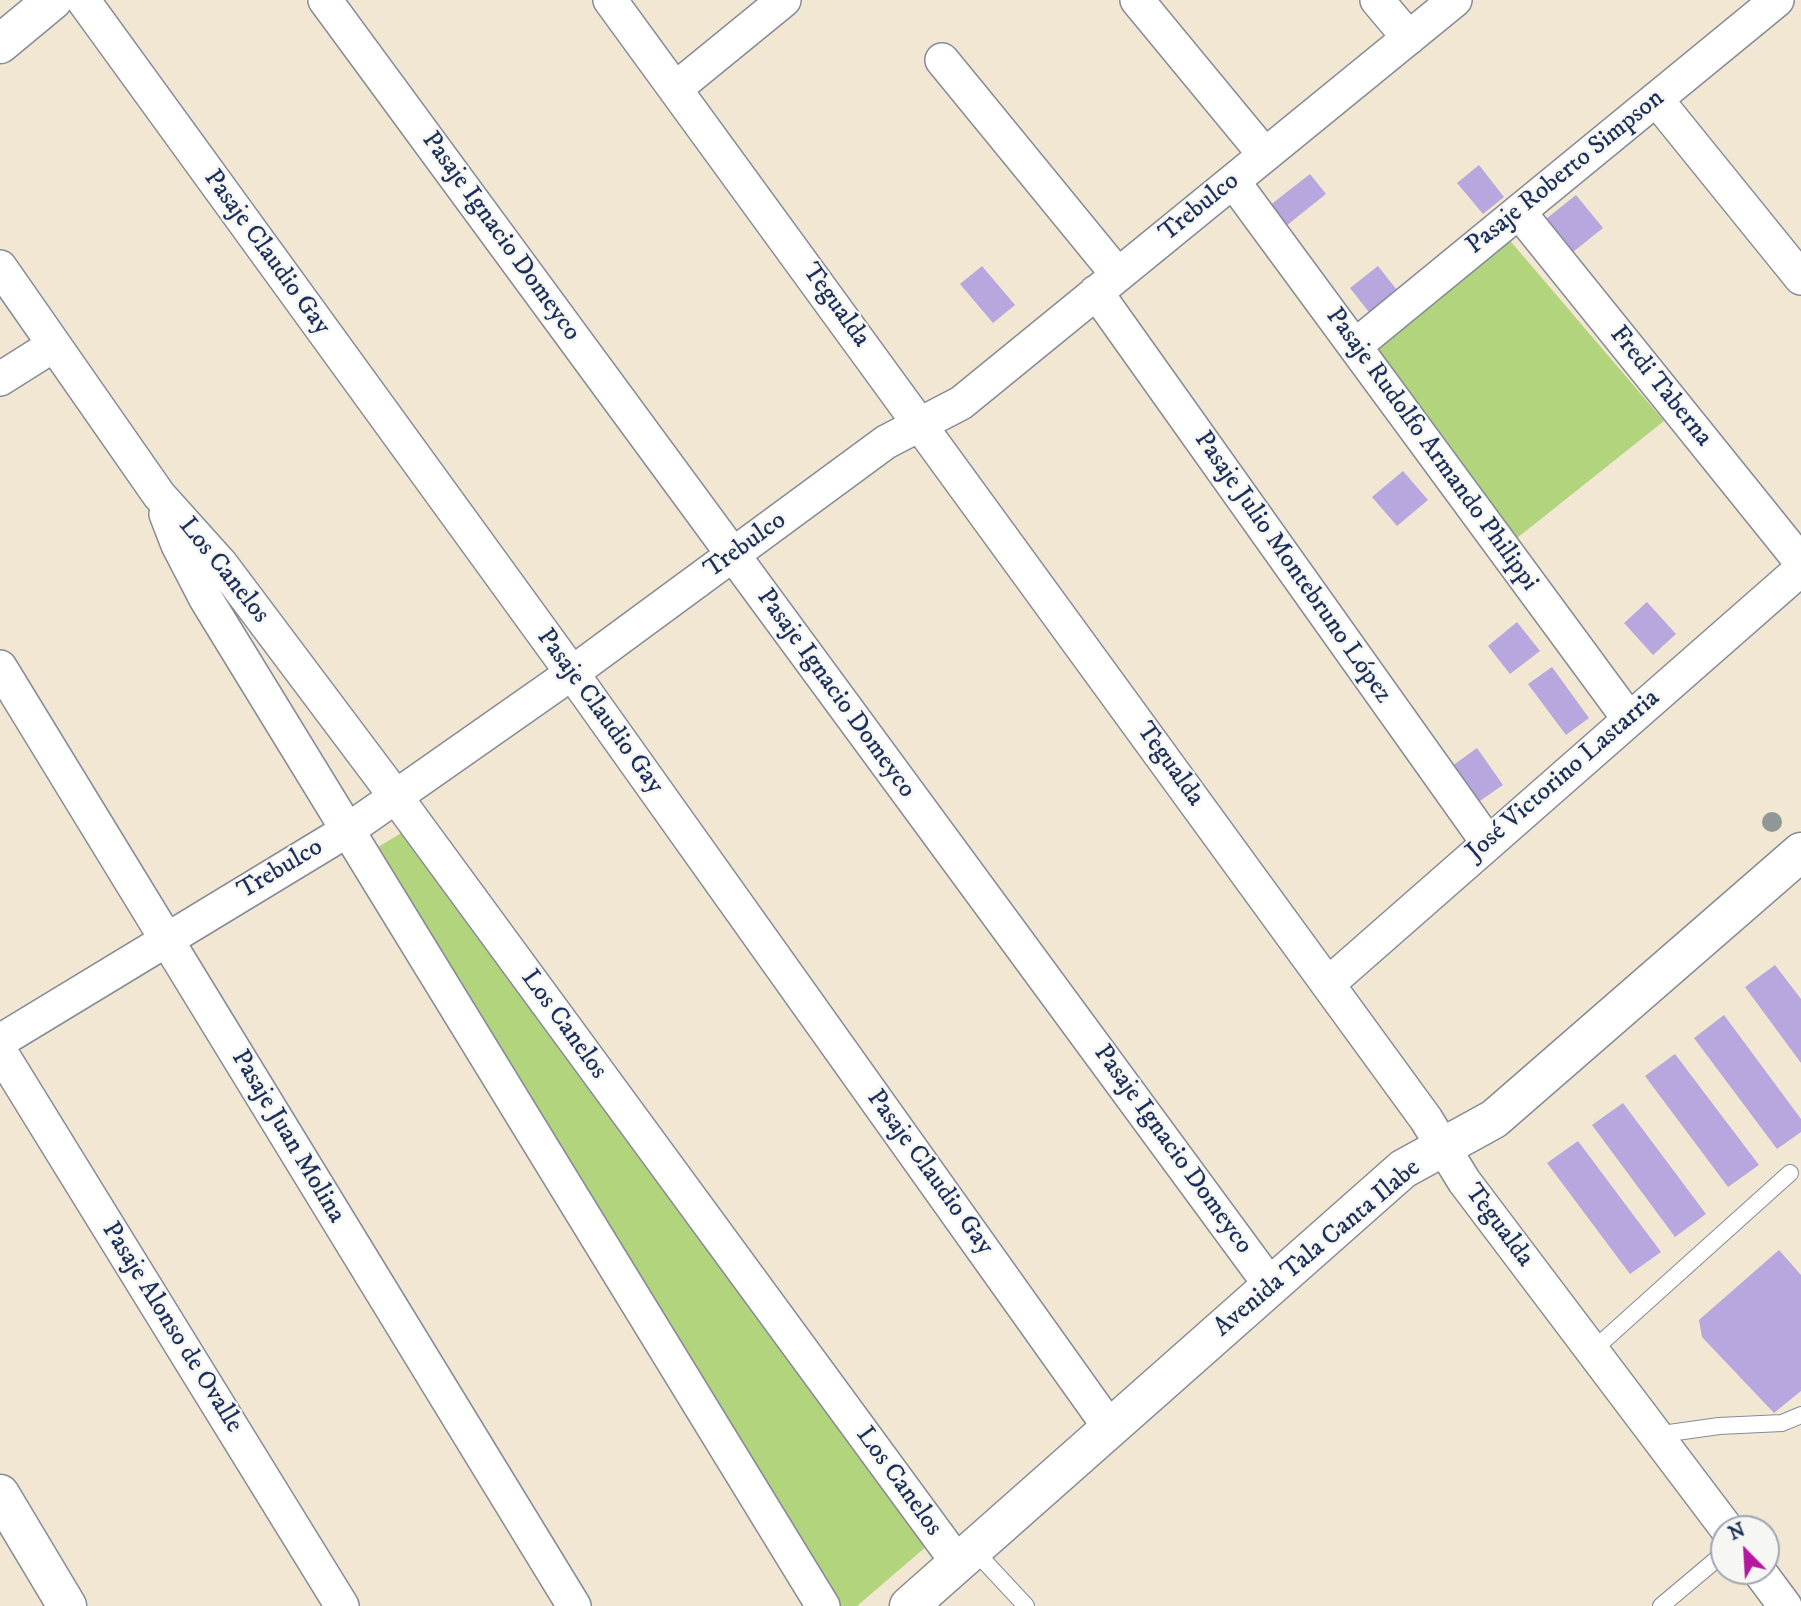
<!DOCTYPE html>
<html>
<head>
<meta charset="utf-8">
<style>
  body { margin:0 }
  #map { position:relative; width:1801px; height:1606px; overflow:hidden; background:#f1e7d2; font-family:"IM FELL DW Pica",serif }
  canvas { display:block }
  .north { position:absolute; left:1710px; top:1515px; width:70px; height:70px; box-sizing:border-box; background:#f6f6f2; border:2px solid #9ea6b7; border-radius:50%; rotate:336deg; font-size:19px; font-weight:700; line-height:28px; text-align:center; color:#1b2f5e }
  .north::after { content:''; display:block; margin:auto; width:24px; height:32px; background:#b5179e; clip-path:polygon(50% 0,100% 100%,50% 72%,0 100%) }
</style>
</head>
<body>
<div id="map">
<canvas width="1801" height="1606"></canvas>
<div class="north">N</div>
</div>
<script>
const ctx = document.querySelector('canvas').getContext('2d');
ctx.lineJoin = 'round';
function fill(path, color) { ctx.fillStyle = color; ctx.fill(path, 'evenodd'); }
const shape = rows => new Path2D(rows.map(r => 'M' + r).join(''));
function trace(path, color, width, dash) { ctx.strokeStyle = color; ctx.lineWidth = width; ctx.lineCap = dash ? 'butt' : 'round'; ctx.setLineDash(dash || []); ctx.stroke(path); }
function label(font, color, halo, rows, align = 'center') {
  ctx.font = font + ' "IM FELL DW Pica",serif'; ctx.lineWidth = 5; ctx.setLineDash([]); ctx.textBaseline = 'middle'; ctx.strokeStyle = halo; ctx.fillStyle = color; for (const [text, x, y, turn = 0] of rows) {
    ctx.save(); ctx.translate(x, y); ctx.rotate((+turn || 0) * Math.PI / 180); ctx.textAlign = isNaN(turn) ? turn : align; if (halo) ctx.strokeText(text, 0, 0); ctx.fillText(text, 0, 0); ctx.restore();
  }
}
const green = shape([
  [1506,236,1664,421,1512,542,1372,349],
  [403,832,928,1545,857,1606,840,1606,378,847]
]);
const building = shape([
  [1479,165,1504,197,1483,214,1457,183],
  [1310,174,1326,194,1286,226,1269,206],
  [1576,195,1603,228,1573,252,1546,219],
  [982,266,1015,305,993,323,960,284],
  [1378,266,1400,294,1372,316,1350,288],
  [1403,471,1428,500,1397,526,1372,497],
  [1647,602,1676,634,1653,655,1624,623],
  [1517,622,1540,651,1510,674,1488,646],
  [1552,667,1589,718,1566,735,1528,684],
  [1477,748,1503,785,1474,805,1448,769],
  [1775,965,1801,999,1801,1063,1745,987],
  [1724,1015,1801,1119,1801,1132,1777,1149,1694,1038],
  [1675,1054,1759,1165,1728,1187,1645,1076],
  [1623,1103,1706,1214,1675,1237,1592,1125],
  [1578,1141,1661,1252,1630,1274,1547,1163],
  [1779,1250,1801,1275,1801,1391,1774,1413,1702,1337,1699,1320]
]);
const lane = shape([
  [1592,1351,1790,1173],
  [1655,1435,1719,1426,1782,1423,1801,1415],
  [973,1549,1026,1606],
  [1661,1606,1724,1553]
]);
const street = shape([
  [83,0,572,673,1110,1428],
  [325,0,1271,1286],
  [610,0,1426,1119,1464,1181,1727,1529],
  [1137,0,1265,155],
  [1377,0,1409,38],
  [942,60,1118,275],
  [675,89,784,0],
  [1656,99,1801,278],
  [1233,181,1629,719],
  [1519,212,1801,562],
  [0,267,159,495,221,564,396,797,958,1563],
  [1096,292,1488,843],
  [1355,346,1777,0],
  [0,379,54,345],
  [166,514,178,545,206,599,823,1606],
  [0,667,574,1606],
  [1328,984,1801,569],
  [0,1041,348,830,572,673,886,442,961,403,1455,0],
  [0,1051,342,1606],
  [1759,1571,1785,1606]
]);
const secondary = shape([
  [0,44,53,0],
  [0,1494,67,1606],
  [909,1606,1403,1169,1494,1119,1801,852]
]);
const trees = [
  [1772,822]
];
const streetNames = [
  ["Pasaje Roberto Simpson",1566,173,-39],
  ["Trebulco",1200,208,-39],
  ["Pasaje Ignacio Domeyco",500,237,54],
  ["Pasaje Claudio Gay",266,253,54],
  ["Tegualda",835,306,54],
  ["Fredi Taberna",1660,387,51],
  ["Pasaje Rudolfo Armando Philippi",1431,450,54],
  ["Trebulco",746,546,-36],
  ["Pasaje Julio Montebruno López",1292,568,55],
  ["Los Canelos",223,571,51],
  ["Pasaje Ignacio Domeyco",835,694,54],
  ["Pasaje Claudio Gay",599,712,54],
  ["Tegualda",1169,765,54],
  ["José Victorino Lastarria",1564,776,-41],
  ["Trebulco",281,870,-31],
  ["Los Canelos",563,1025,54],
  ["Pasaje Juan Molina",287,1137,59],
  ["Pasaje Ignacio Domeyco",1172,1150,54],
  ["Pasaje Claudio Gay",929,1173,54],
  ["Tegualda",1498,1226,53],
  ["Avenida Tala Canta Ilabe",1318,1249,-40],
  ["Pasaje Alonso de Ovalle",171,1328,58],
  ["Los Canelos",898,1482,54]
];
fill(green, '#b1d47c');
fill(building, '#b8a7de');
trace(lane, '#868b98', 18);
trace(street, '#868b98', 36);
trace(secondary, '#868b98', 41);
trace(lane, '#fff', 16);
trace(street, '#fff', 33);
trace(secondary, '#fff', 38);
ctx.fillStyle = '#909897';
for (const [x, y] of trees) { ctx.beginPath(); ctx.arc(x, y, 10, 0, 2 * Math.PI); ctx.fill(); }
label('26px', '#1b2f5e', '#f6f6f2', streetNames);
</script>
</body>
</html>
